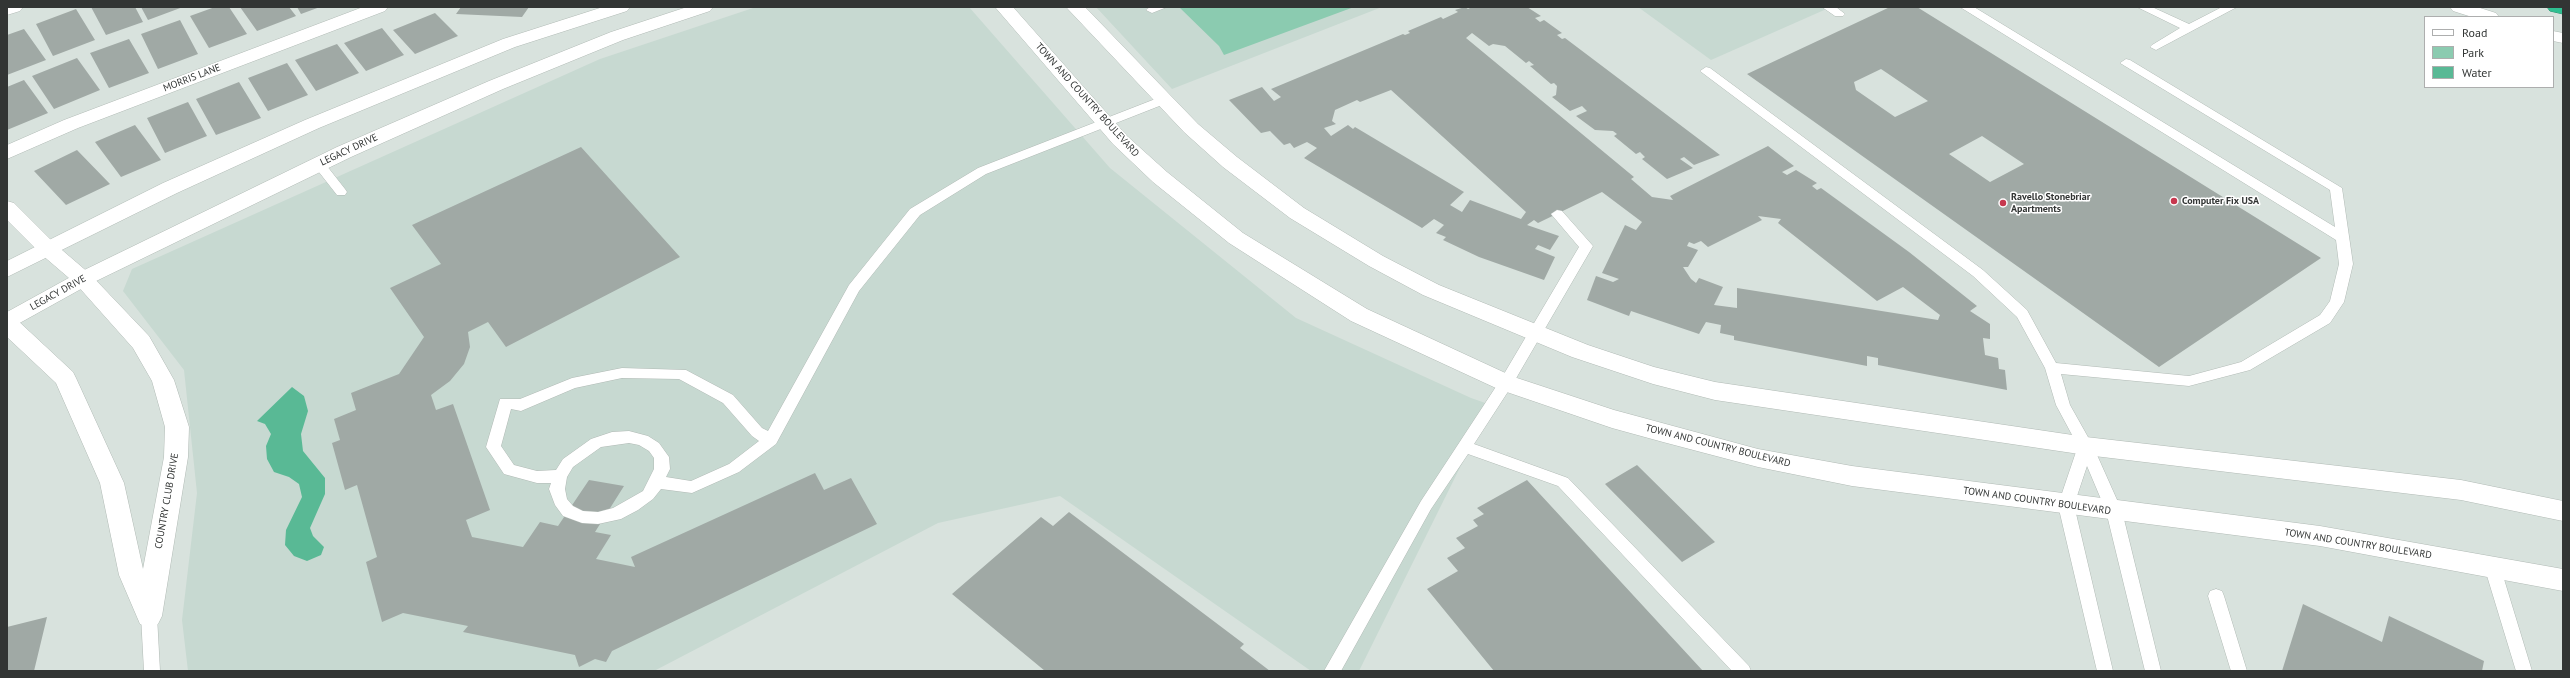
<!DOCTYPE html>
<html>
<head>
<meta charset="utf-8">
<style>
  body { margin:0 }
  #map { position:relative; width:2570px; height:678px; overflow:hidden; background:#d8e2dd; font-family:"PT Sans",sans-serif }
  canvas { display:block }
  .frame { position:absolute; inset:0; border:8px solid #323534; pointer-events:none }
  .legend { position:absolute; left:2424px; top:16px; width:130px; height:72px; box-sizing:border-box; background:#fff; border:1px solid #adaeae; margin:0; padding:5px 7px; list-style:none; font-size:12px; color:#323534 }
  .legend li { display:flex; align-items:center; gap:8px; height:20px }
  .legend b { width:20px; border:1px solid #adaeae }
</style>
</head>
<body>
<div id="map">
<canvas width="2570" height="678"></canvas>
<div class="frame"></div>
<ul class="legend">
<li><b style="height:5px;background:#fff"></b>Road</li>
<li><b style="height:11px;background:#8bcbb0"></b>Park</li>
<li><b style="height:11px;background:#59b995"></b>Water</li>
</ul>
</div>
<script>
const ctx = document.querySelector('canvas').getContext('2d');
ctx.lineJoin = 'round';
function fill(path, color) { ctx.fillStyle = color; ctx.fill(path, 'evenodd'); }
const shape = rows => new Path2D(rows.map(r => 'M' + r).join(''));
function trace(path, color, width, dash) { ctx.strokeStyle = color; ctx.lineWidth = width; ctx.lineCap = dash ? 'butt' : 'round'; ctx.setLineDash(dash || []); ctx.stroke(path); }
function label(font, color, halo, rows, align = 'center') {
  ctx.font = font + ' "PT Sans",sans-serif'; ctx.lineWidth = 3; ctx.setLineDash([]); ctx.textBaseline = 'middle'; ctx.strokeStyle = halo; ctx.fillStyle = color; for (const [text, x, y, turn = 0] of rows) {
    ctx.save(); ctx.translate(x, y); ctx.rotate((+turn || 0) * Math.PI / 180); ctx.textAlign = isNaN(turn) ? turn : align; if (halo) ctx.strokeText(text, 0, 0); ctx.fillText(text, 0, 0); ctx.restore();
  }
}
const built = shape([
  [756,7,969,7,1110,168,1296,318,1471,398,1491,405,1359,671,1311,671,1060,496,938,523,654,671,188,671,182,620,197,493,184,370,123,291,132,269,600,59],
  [1096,7,1382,7,1172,89],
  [1638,7,1831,7,1711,60]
]);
const green = shape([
  [1179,7,1354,7,1224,55,1219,46]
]);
const water = shape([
  [292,387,304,396,308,411,301,434,303,451,325,478,325,494,310,528,313,536,324,547,321,555,307,561,294,556,285,545,286,530,302,497,299,484,289,477,274,472,267,459,266,446,271,434,265,424,257,421]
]);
const building = shape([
  [91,7,135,7,143,22,106,35],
  [141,7,183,7,148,20],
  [215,7,229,7,247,34,209,48,190,16],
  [240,7,289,7,296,16,257,31],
  [297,7,320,7,301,14],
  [461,7,529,7,522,17,456,14],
  [1465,7,1468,9,1472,7,1527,7,1541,16,1535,18,1540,22,1544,20,1562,33,1557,35,1562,39,1565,38,1720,155,1694,165,1684,157,1680,159,1693,168,1667,179,1642,159,1645,157,1640,152,1636,154,1614,136,1617,134,1613,131,1595,130,1576,116,1587,111,1582,106,1570,111,1552,97,1556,95,1557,86,1554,83,1551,84,1530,66,1534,65,1529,61,1526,63,1505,46,1493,44,1489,46,1472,33,1466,38,1634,177,1631,179,1652,197,1673,200,1670,196,1768,146,1794,166,1782,172,1787,175,1796,170,1817,183,1812,186,1817,190,1821,188,1909,252,1977,306,1970,311,1990,324,1990,339,1983,338,1985,355,1998,358,1999,369,2005,370,2007,390,1878,365,1878,358,1867,356,1867,366,1734,340,1734,336,1720,333,1721,325,1706,322,1699,334,1631,311,1629,316,1587,300,1596,276,1613,282,1619,279,1602,273,1625,225,1636,230,1642,222,1602,192,1538,223,1534,220,1527,225,1559,236,1550,250,1538,245,1535,249,1555,257,1544,280,1479,257,1443,240,1446,237,1436,233,1444,225,1434,219,1422,228,1304,158,1317,148,1307,142,1294,148,1290,143,1284,145,1270,131,1261,133,1229,100,1262,87,1274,101,1281,97,1271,89,1403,34,1405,35,1410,33,1408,31,1441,17,1443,19,1458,12,1455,10],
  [1391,90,1526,212,1521,219,1470,200,1462,212,1450,205,1464,192,1355,127,1353,129,1348,125,1331,136,1324,128,1336,124,1332,121,1335,110,1357,100,1360,102],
  [1758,216,1781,219,1778,223,1877,301,1903,287,1940,315,1938,320,1737,288,1737,308,1714,305,1723,287,1699,278,1696,283,1691,279,1683,267,1688,267,1698,250,1687,246,1689,242,1694,244,1701,241,1708,247,1762,220],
  [1890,7,1917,7,2321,258,2159,367,1747,74],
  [1881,69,1887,73,1928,101,1895,117,1856,90,1854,82],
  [1982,136,2024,164,1990,182,1949,154],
  [76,9,95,40,53,56,36,24],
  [435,13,458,36,415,54,393,30],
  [180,20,198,54,158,69,141,34],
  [382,28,404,55,366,71,344,43],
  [24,29,46,60,7,75,7,35],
  [129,39,149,73,109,88,90,53],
  [337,44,359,73,316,91,295,60],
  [77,58,100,90,54,109,32,76],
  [287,63,308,95,268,111,248,78],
  [24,80,48,113,7,130,7,87],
  [239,82,261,118,216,135,196,99],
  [188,102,207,136,165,153,147,118],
  [135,125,161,160,121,177,95,142],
  [581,147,680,257,506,347,488,322,468,332,470,347,464,364,450,381,431,395,436,410,453,404,490,510,466,520,472,537,523,547,540,522,558,526,589,480,624,486,595,532,611,535,596,559,635,567,631,557,815,473,824,490,851,478,877,524,612,651,606,662,595,659,579,667,575,655,463,632,468,626,403,613,382,622,366,562,377,557,357,485,345,490,332,443,340,440,334,419,356,410,351,393,399,374,424,337,390,288,441,264,412,225],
  [77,150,110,184,66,205,34,171],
  [1637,465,1715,542,1682,562,1605,484],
  [1527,480,1703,671,1494,671,1427,589,1458,571,1447,558,1465,548,1456,538,1478,526,1473,520,1484,514,1477,508],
  [1069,512,1244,644,1240,648,1270,671,1045,671,952,594,1041,517,1053,526],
  [2303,604,2382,642,2389,616,2484,661,2482,671,2282,671],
  [47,617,34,671,7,671,7,627]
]);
const service = shape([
  [1167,7,1152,13,1146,10,1150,7,1167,7],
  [1822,7,1836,7,1845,14,1843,16,1835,16,1822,7],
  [1960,7,1974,7,2335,227,2330,190,2120,63,2126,59,2130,60,2342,188,2353,264,2344,302,2330,323,2250,370,2189,386,2061,374,2070,405,2093,446,2122,511,2161,671,2145,671,2106,511,2087,466,2074,505,2113,671,2097,671,2058,505,2078,446,2056,405,2045,368,2017,317,1973,276,1700,71,1706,67,1710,68,1983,270,2027,310,2056,363,2189,376,2241,362,2320,315,2330,301,2339,264,2336,240,1960,7],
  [2137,7,2152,7,2189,24,2222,7,2237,7,2156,50,2150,47,2152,45,2180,28,2137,7],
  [1163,96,1167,97,1167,103,986,174,920,215,859,291,776,444,739,472,692,493,661,489,653,499,638,510,621,519,598,524,582,523,563,516,555,505,549,489,551,483,537,483,504,474,486,447,500,399,520,399,572,378,622,368,686,370,733,395,762,428,768,431,849,285,910,209,978,168,1163,96],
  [622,378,679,379,723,403,752,436,759,441,729,464,691,481,666,477,670,469,669,457,659,443,648,436,629,431,612,432,591,439,563,459,556,470,537,471,514,465,501,446,511,409,521,411,575,388,622,378],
  [629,443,639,445,649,451,654,458,654,469,643,491,613,508,598,512,583,511,573,506,567,499,565,489,567,477,573,467,601,447,629,443],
  [319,160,323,161,345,189,347,192,345,195,337,195,315,167,313,164,319,160],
  [1557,210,1562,211,1593,246,1511,387,1474,444,1568,478,1749,666,1751,671,1732,671,1558,486,1468,454,1431,509,1341,671,1324,671,1421,501,1501,379,1579,247,1551,214,1557,210],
  [2492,559,2498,561,2500,566,2532,671,2516,671,2484,566,2486,561,2492,559],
  [2216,589,2222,591,2224,596,2247,671,2231,671,2208,596,2210,591,2216,589],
  [149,609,155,611,157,616,160,671,144,671,141,616,143,611,149,609]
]);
const minor = shape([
  [7,7,23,7,20,11,7,15,7,7],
  [363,7,388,7,385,11,78,128,7,159,7,145,64,120,363,7],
  [7,201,14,203,55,244,90,274,149,336,174,380,189,427,188,457,162,616,158,624,149,627,140,624,119,575,100,483,56,383,7,337,7,316,15,318,73,372,76,378,124,483,143,569,164,457,165,427,152,381,133,348,76,284,41,254,7,220,7,201]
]);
const secondary = shape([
  [603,7,630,7,627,11,515,47,319,128,177,193,7,277,7,261,163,183,305,120,503,39,603,7],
  [687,7,713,7,710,11,623,40,503,89,351,157,90,284,7,330,7,312,76,274,337,147,489,81,611,32,687,7],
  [995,7,1013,7,1127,136,1167,172,1243,233,1367,309,1514,377,1614,410,1758,449,1852,466,2320,526,2563,569,2563,591,2320,546,1852,486,1758,467,1663,442,1612,428,1498,389,1351,321,1229,243,1153,182,1113,144,995,7],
  [1066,7,1085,7,1198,124,1237,157,1304,208,1383,256,1439,285,1588,345,1654,367,1715,382,2086,437,2461,480,2563,501,2563,521,2461,500,2086,455,1715,400,1653,384,1572,357,1423,295,1369,266,1290,218,1223,167,1184,132,1066,7],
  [2450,7,2477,7,2496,13,2499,17,2472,17,2453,11,2450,7],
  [2553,31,2563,33,2563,43,2553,41,2553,31]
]);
const motorway = shape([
  [2547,7,2563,7,2563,14,2550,11,2547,7]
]);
const markers = [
  [2174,201,4,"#c7374e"],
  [2003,203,4,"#c7374e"]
];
const streetNames = [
  ["MORRIS LANE",192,78,-21],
  ["TOWN AND COUNTRY BOULEVARD",1087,100,48],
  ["LEGACY DRIVE",349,150,-25],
  ["LEGACY DRIVE",58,293,-29],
  ["TOWN AND COUNTRY BOULEVARD",1718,446,14],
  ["COUNTRY CLUB DRIVE",167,501,-80],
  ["TOWN AND COUNTRY BOULEVARD",2037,501,8],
  ["TOWN AND COUNTRY BOULEVARD",2358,544,9]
];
const poiNames = [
  ["Ravello Stonebriar",2011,197],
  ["Apartments",2011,209],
  ["Computer Fix USA",2182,201]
];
fill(built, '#c7d9d1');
fill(green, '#8bcbb0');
fill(water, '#59b995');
fill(building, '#a0a9a5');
trace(service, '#b1bab5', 1);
trace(minor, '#b1bab5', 1);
trace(secondary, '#b1bab5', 1);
trace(motorway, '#308f70', 1);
fill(service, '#fff');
fill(minor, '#fff');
fill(secondary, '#fff');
fill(motorway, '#2fbf91');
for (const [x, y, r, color] of markers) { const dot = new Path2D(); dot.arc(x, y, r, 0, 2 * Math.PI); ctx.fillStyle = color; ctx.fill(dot); trace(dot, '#fff', 1.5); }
label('10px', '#323534', '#fff', streetNames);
label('bold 10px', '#323534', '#fff', poiNames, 'left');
</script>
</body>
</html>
